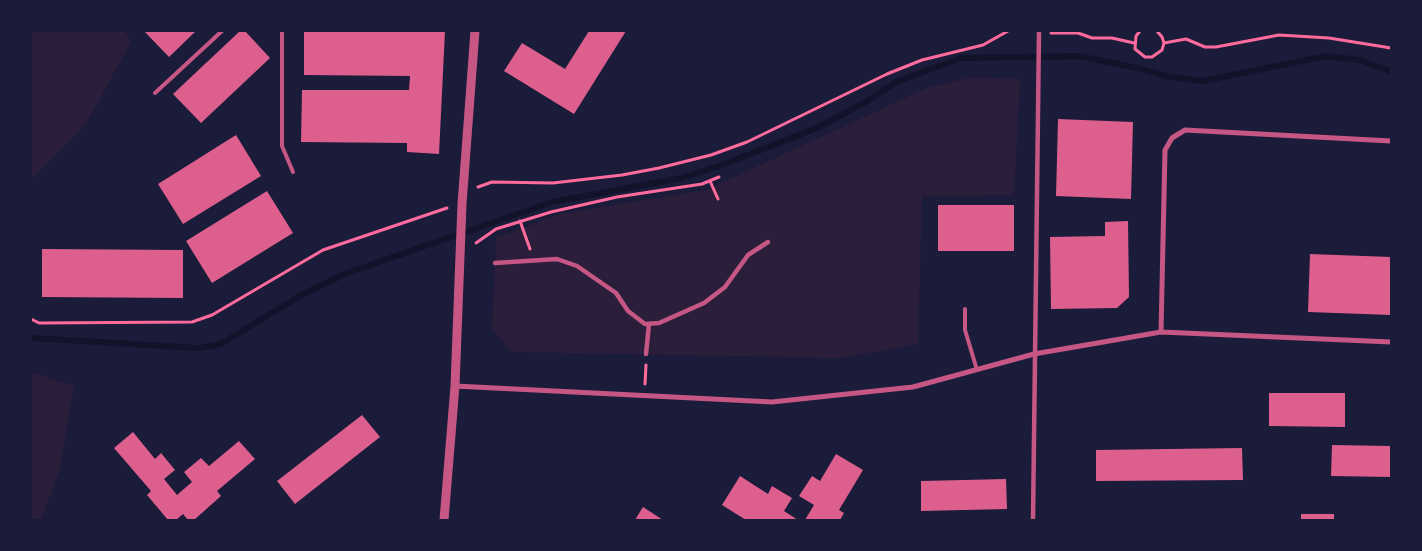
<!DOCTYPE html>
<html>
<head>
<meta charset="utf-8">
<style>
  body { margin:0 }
  #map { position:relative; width:1422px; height:551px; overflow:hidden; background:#1b1b3a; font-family:Overpass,sans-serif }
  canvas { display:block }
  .frame { position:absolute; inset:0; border:32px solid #1b1b3a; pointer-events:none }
</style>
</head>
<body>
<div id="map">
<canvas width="1422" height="551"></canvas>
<div class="frame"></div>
</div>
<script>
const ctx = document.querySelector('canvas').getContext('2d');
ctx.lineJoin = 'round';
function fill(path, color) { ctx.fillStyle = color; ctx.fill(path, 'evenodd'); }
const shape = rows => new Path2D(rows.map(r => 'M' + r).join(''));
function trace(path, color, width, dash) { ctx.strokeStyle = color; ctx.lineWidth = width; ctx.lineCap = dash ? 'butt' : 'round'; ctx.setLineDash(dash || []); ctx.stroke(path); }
const green = shape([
  [31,31,125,31,131,42,86,124,31,179],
  [972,77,1020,79,1014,195,922,196,918,344,841,358,512,352,492,329,496,238,560,214,706,190,927,88],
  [31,372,74,386,59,472,41,520,31,520]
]);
const stream = shape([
  [31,338,199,348,221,344,303,294,347,273,552,202,682,178,725,164,819,127,869,100,896,82,961,58,1078,56,1137,68,1170,77,1202,81,1326,56,1359,60,1391,71]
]);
const building = shape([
  [144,31,196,31,169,57],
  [240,31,245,31,270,58,201,123,173,94],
  [304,31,445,31,439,154,407,152,407,143,301,142,302,90,409,90,410,76,304,75],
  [589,31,626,31,574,114,504,71,522,43,565,69],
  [1058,119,1133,122,1131,199,1056,196],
  [236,135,261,176,183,224,158,184],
  [267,191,293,233,212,283,186,241],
  [938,205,1014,205,1014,251,938,251],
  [1128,221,1129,297,1117,308,1051,309,1050,237,1105,236,1105,222],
  [42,249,183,250,183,298,42,297],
  [1310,254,1391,257,1391,315,1308,312],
  [1269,393,1345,393,1345,427,1269,426],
  [362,415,380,437,295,504,277,481],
  [133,432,155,459,161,453,175,470,164,479,177,495,192,482,184,472,201,458,209,466,239,441,255,459,217,491,221,496,194,520,188,520,183,514,176,520,168,520,147,495,151,491,114,448],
  [1332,445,1391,446,1391,477,1331,476],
  [1242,448,1243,480,1096,481,1096,450],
  [836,454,863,470,839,510,844,513,840,520,805,520,814,505,799,496,812,476,820,481],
  [740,476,768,494,772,486,792,498,784,511,798,520,746,520,722,505],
  [1006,479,1007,509,921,511,921,481],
  [643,507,663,520,635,520],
  [1301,514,1334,514,1334,520,1301,520]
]);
const path = shape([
  [1140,31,1136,36,1135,49,1145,57,1152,57,1162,50,1164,43,1162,37,1157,31],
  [1051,33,1078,33,1092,38,1112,38,1134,43],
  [1164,43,1186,39,1205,47,1216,47,1279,35,1329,38,1391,48],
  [710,181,718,199],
  [478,187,492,182,553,183,622,175,659,168,711,155,747,142,887,74,922,60,983,45,1008,31],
  [520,221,530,249],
  [476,243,496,229,551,212,617,197,702,184,719,177],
  [31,319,39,323,192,322,212,315,323,250,447,208],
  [645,384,646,365]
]);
const service = shape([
  [282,31,282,146,293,172],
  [155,93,222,31],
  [965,309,965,330,977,370]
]);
const pedestrian = shape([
  [495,263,557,259,577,266,616,293,628,311,645,324,659,323,704,303,725,287,748,255,768,242],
  [646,354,649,324],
  [1033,520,1039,31]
]);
const minor = shape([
  [1161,332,1165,150,1172,138,1185,130,1391,141],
  [455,386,772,402,913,387,1034,354,1161,332,1391,342]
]);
const tertiary = shape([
  [444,520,455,386,462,204,475,31]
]);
fill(green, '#2a1e3b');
trace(stream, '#12122b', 6);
fill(building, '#dd5f8e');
trace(path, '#ff6b9d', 3);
trace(service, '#c65784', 4);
trace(pedestrian, '#c65784', 4.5);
trace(minor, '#c65784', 5);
trace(tertiary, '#c65784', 9);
</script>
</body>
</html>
